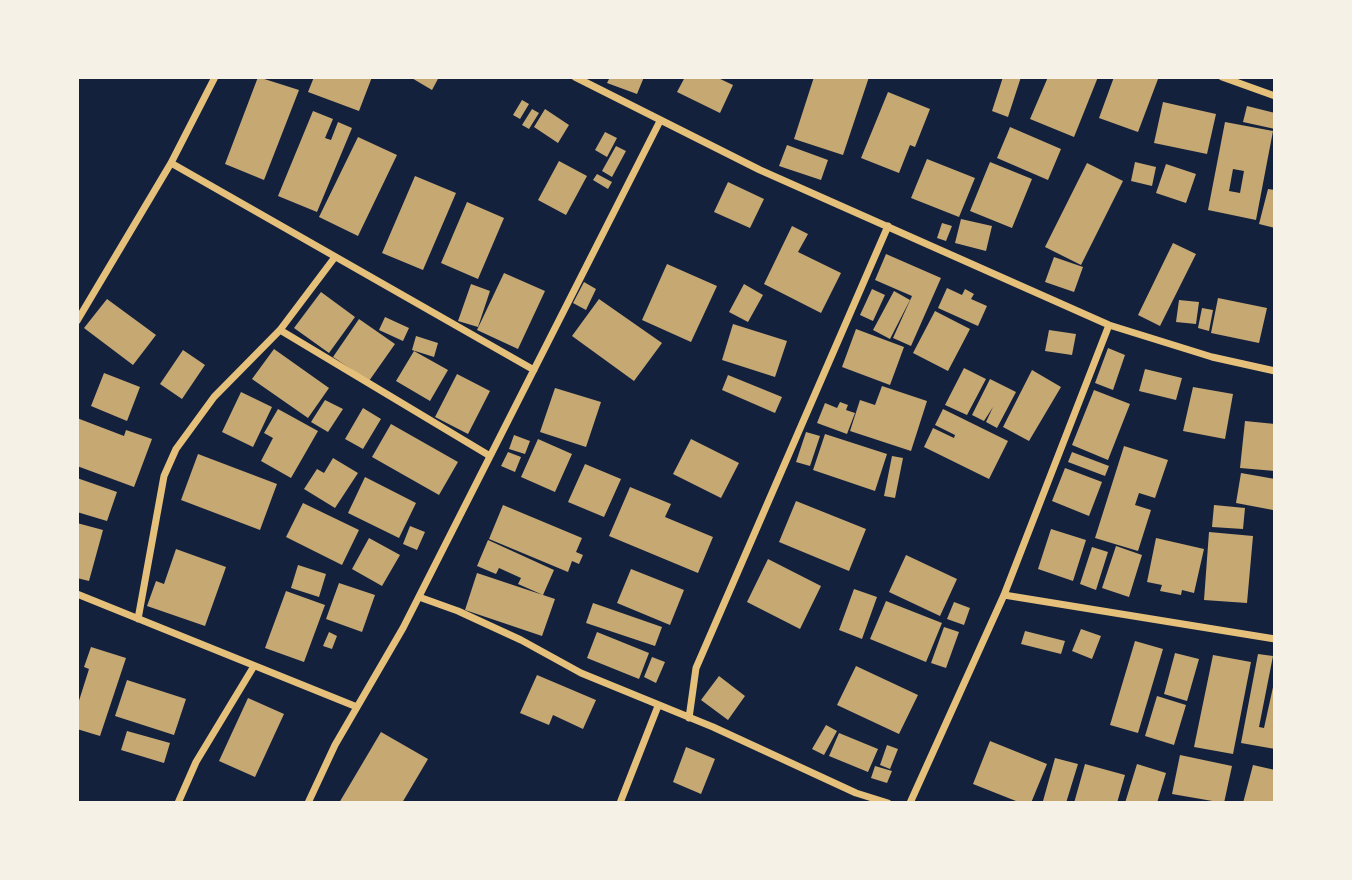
<!DOCTYPE html>
<html>
<head>
<meta charset="utf-8">
<style>
  body { margin:0 }
  #map { position:relative; width:1352px; height:880px; overflow:hidden; background:#14213d; font-family:"Asap Condensed",sans-serif }
  canvas { display:block }
  .frame { position:absolute; inset:0; border:79px solid #f6f1e7; pointer-events:none }
</style>
</head>
<body>
<div id="map">
<canvas width="1352" height="880"></canvas>
<div class="frame"></div>
</div>
<script>
const ctx = document.querySelector('canvas').getContext('2d');
ctx.lineJoin = 'round';
function fill(path, color) { ctx.fillStyle = color; ctx.fill(path, 'evenodd'); }
const shape = rows => new Path2D(rows.map(r => 'M' + r).join(''));
function trace(path, color, width, dash) { ctx.strokeStyle = color; ctx.lineWidth = width; ctx.lineCap = dash ? 'butt' : 'round'; ctx.setLineDash(dash || []); ctx.stroke(path); }
const building = shape([
  [258,77,299,90,264,180,225,164],
  [314,77,372,77,359,111,308,92],
  [410,77,439,77,432,90],
  [610,77,644,77,637,94,607,83],
  [685,77,716,77,733,85,720,113,677,92],
  [814,77,869,77,843,155,794,139],
  [1003,77,1021,77,1008,117,992,111],
  [1048,77,1098,77,1074,137,1030,119],
  [1114,77,1158,79,1138,132,1099,118],
  [888,92,930,109,915,147,910,145,899,173,861,158],
  [522,100,529,104,520,119,513,115],
  [1163,102,1216,114,1207,154,1154,143],
  [1247,106,1275,113,1275,129,1243,122],
  [532,109,539,113,529,129,522,125],
  [545,109,569,125,558,143,534,127],
  [313,111,333,119,325,138,331,140,338,122,352,128,317,212,278,196],
  [1225,122,1273,131,1256,220,1208,210],
  [1233,169,1244,171,1240,193,1229,191],
  [1010,127,1061,149,1048,180,997,158],
  [605,132,617,138,607,157,595,150],
  [358,137,397,155,358,236,319,217],
  [787,145,828,160,821,180,779,166],
  [616,146,626,151,612,177,602,171],
  [927,159,975,178,959,217,911,198],
  [559,161,587,176,566,215,538,200],
  [990,162,1032,179,1012,228,970,211],
  [1135,162,1156,167,1152,186,1131,181],
  [1087,163,1123,181,1081,265,1045,247],
  [1166,164,1196,174,1186,203,1156,193],
  [597,174,612,182,608,189,593,180],
  [415,176,456,193,423,270,382,253],
  [728,182,764,199,750,228,714,212],
  [1268,189,1275,190,1275,228,1259,224],
  [467,202,504,218,478,279,441,263],
  [961,219,992,226,986,251,955,243],
  [942,223,952,226,946,241,937,238],
  [792,226,808,234,798,252,841,273,821,313,764,284],
  [1173,243,1196,254,1160,326,1138,315],
  [886,254,941,278,911,346,893,338,912,296,875,280],
  [1054,257,1083,267,1074,292,1045,282],
  [667,264,717,286,691,342,642,320],
  [504,273,545,291,518,349,477,330],
  [584,282,596,289,586,310,573,303],
  [471,284,490,291,478,327,458,321],
  [744,284,763,295,748,322,729,312],
  [947,288,962,295,965,289,974,294,971,299,987,306,978,326,938,308],
  [872,289,885,295,873,321,860,315],
  [894,291,910,300,890,339,873,330],
  [321,292,355,317,329,353,294,328],
  [1218,298,1267,308,1259,343,1211,333],
  [107,299,156,335,133,365,84,328],
  [599,299,662,343,634,381,572,336],
  [1179,300,1199,302,1196,324,1176,322],
  [1202,308,1213,310,1209,331,1198,328],
  [935,311,970,329,948,371,913,353],
  [385,317,409,328,403,341,379,330],
  [359,319,395,344,369,381,333,357],
  [733,324,787,341,775,377,722,360],
  [856,329,904,347,890,385,842,367],
  [1049,330,1076,334,1072,355,1045,351],
  [416,336,438,343,434,357,412,350],
  [1108,348,1125,355,1113,390,1095,383],
  [274,349,329,388,308,418,252,379],
  [183,350,205,365,182,399,160,384],
  [414,351,448,370,430,401,396,381],
  [964,368,986,379,967,415,945,405],
  [1145,369,1182,378,1176,400,1139,391],
  [1032,370,1061,387,1029,441,1003,427],
  [104,373,140,387,127,421,91,406],
  [457,374,490,391,468,434,435,417],
  [728,375,782,397,775,413,722,390],
  [990,379,1016,392,997,428,986,422,993,407,984,421,972,415],
  [882,386,927,401,911,451,850,431,860,400,875,405],
  [1193,387,1233,394,1225,439,1183,431],
  [555,388,601,402,586,447,540,432],
  [1094,390,1130,404,1108,460,1072,445],
  [241,392,272,407,253,447,222,432],
  [325,400,343,409,328,432,311,422],
  [840,402,848,405,846,410,855,413,847,434,817,423,825,403,837,408],
  [363,408,381,419,363,449,345,439],
  [278,409,318,431,291,478,261,461,273,438,264,433],
  [943,409,1008,441,989,479,924,447,933,428,954,438,955,435,935,425],
  [77,418,124,436,126,430,152,439,134,487,77,466],
  [1245,421,1275,424,1275,471,1240,468],
  [391,424,458,462,439,495,372,457],
  [806,432,820,436,810,466,796,462],
  [825,434,887,454,875,491,813,470],
  [514,435,530,441,525,454,509,449],
  [538,439,572,454,555,492,521,477],
  [691,439,739,463,721,498,673,474],
  [1124,446,1168,460,1155,498,1139,493,1135,505,1151,510,1138,551,1095,538],
  [508,452,521,457,515,472,501,466],
  [1072,452,1109,466,1105,476,1068,462],
  [198,454,277,484,260,530,181,500],
  [892,456,903,458,895,498,884,496],
  [333,458,358,473,335,508,304,489,317,469,324,473],
  [585,464,621,479,604,517,568,502],
  [1065,468,1102,482,1089,516,1052,501],
  [1241,473,1275,479,1273,510,1236,503],
  [365,477,416,503,399,538,348,513],
  [77,478,117,492,107,521,77,512],
  [630,487,671,504,665,517,713,537,698,573,609,536],
  [796,501,866,529,849,571,779,542],
  [303,503,359,530,342,565,286,537],
  [503,505,582,538,576,552,583,555,579,564,572,561,568,572,489,539],
  [1214,505,1245,508,1243,529,1212,527],
  [77,523,103,530,89,581,77,578],
  [410,526,425,532,417,550,403,544],
  [1051,529,1086,540,1073,581,1038,569],
  [1209,532,1253,536,1247,603,1204,600],
  [369,538,400,555,382,586,352,569],
  [1156,538,1204,549,1194,593,1182,590,1181,595,1160,591,1162,585,1147,582],
  [488,540,554,570,543,595,518,584,521,578,499,568,496,574,477,566],
  [1116,546,1142,555,1129,597,1102,588],
  [1092,547,1108,552,1096,590,1080,584],
  [176,549,226,567,205,626,147,606,156,581,164,584],
  [906,555,957,579,940,616,889,592],
  [768,559,821,586,800,629,747,602],
  [298,565,326,574,319,597,291,588],
  [631,569,684,590,670,625,617,603],
  [477,573,555,599,542,636,465,610],
  [339,583,375,595,362,632,326,619],
  [854,589,877,597,862,639,839,630],
  [286,591,325,605,304,662,265,648],
  [886,601,942,623,926,662,870,639],
  [954,602,970,608,964,625,947,619],
  [593,603,662,627,655,646,586,623],
  [944,627,959,632,946,668,931,663],
  [1081,629,1101,636,1092,659,1072,651],
  [1025,631,1065,641,1061,654,1021,644],
  [329,632,337,636,332,649,323,646],
  [597,632,649,653,639,679,587,658],
  [1135,641,1163,649,1138,733,1110,725],
  [91,647,126,658,100,736,77,729,77,707,89,669,84,667],
  [1175,653,1199,659,1187,701,1164,694],
  [1258,654,1273,656,1259,727,1264,728,1275,678,1275,749,1241,743],
  [1213,655,1251,662,1233,754,1194,747],
  [652,657,665,662,656,683,644,677],
  [856,666,918,695,899,734,837,705],
  [537,675,596,700,583,729,553,715,549,725,520,713],
  [719,676,745,696,728,720,701,700],
  [127,680,186,699,174,735,115,716],
  [1157,696,1186,705,1174,745,1145,736],
  [248,698,284,714,255,777,219,761],
  [826,725,837,731,824,755,812,749],
  [127,731,170,743,164,763,121,750],
  [381,732,428,759,402,803,339,803],
  [839,733,878,749,868,772,829,756],
  [990,741,1047,764,1031,803,1021,803,973,784],
  [887,745,898,749,890,769,880,765],
  [686,747,715,759,701,794,673,782],
  [1180,755,1232,766,1224,803,1172,794],
  [1055,758,1078,764,1066,803,1043,801],
  [1085,764,1125,775,1117,803,1074,803],
  [1137,764,1166,773,1157,803,1125,803],
  [1253,765,1275,770,1275,803,1243,803],
  [875,766,892,771,887,783,871,778]
]);
const minor = shape([
  [575,77,760,170,1109,325,1212,357,1275,371],
  [1222,77,1275,96],
  [171,163,534,370],
  [77,321,171,163,215,77],
  [280,330,490,456],
  [77,594,357,707],
  [1004,595,1275,639],
  [419,597,458,611,521,640,581,673,713,727,856,793,888,803],
  [138,619,164,476,176,449,214,397,280,330,335,257],
  [689,718,696,668,888,226],
  [178,803,196,762,254,666],
  [308,803,335,745,403,628,660,121],
  [620,803,658,706],
  [910,803,1004,595,1109,325]
]);
fill(building, '#c6a872');
trace(minor, '#e5c07b', 7);
</script>
</body>
</html>
